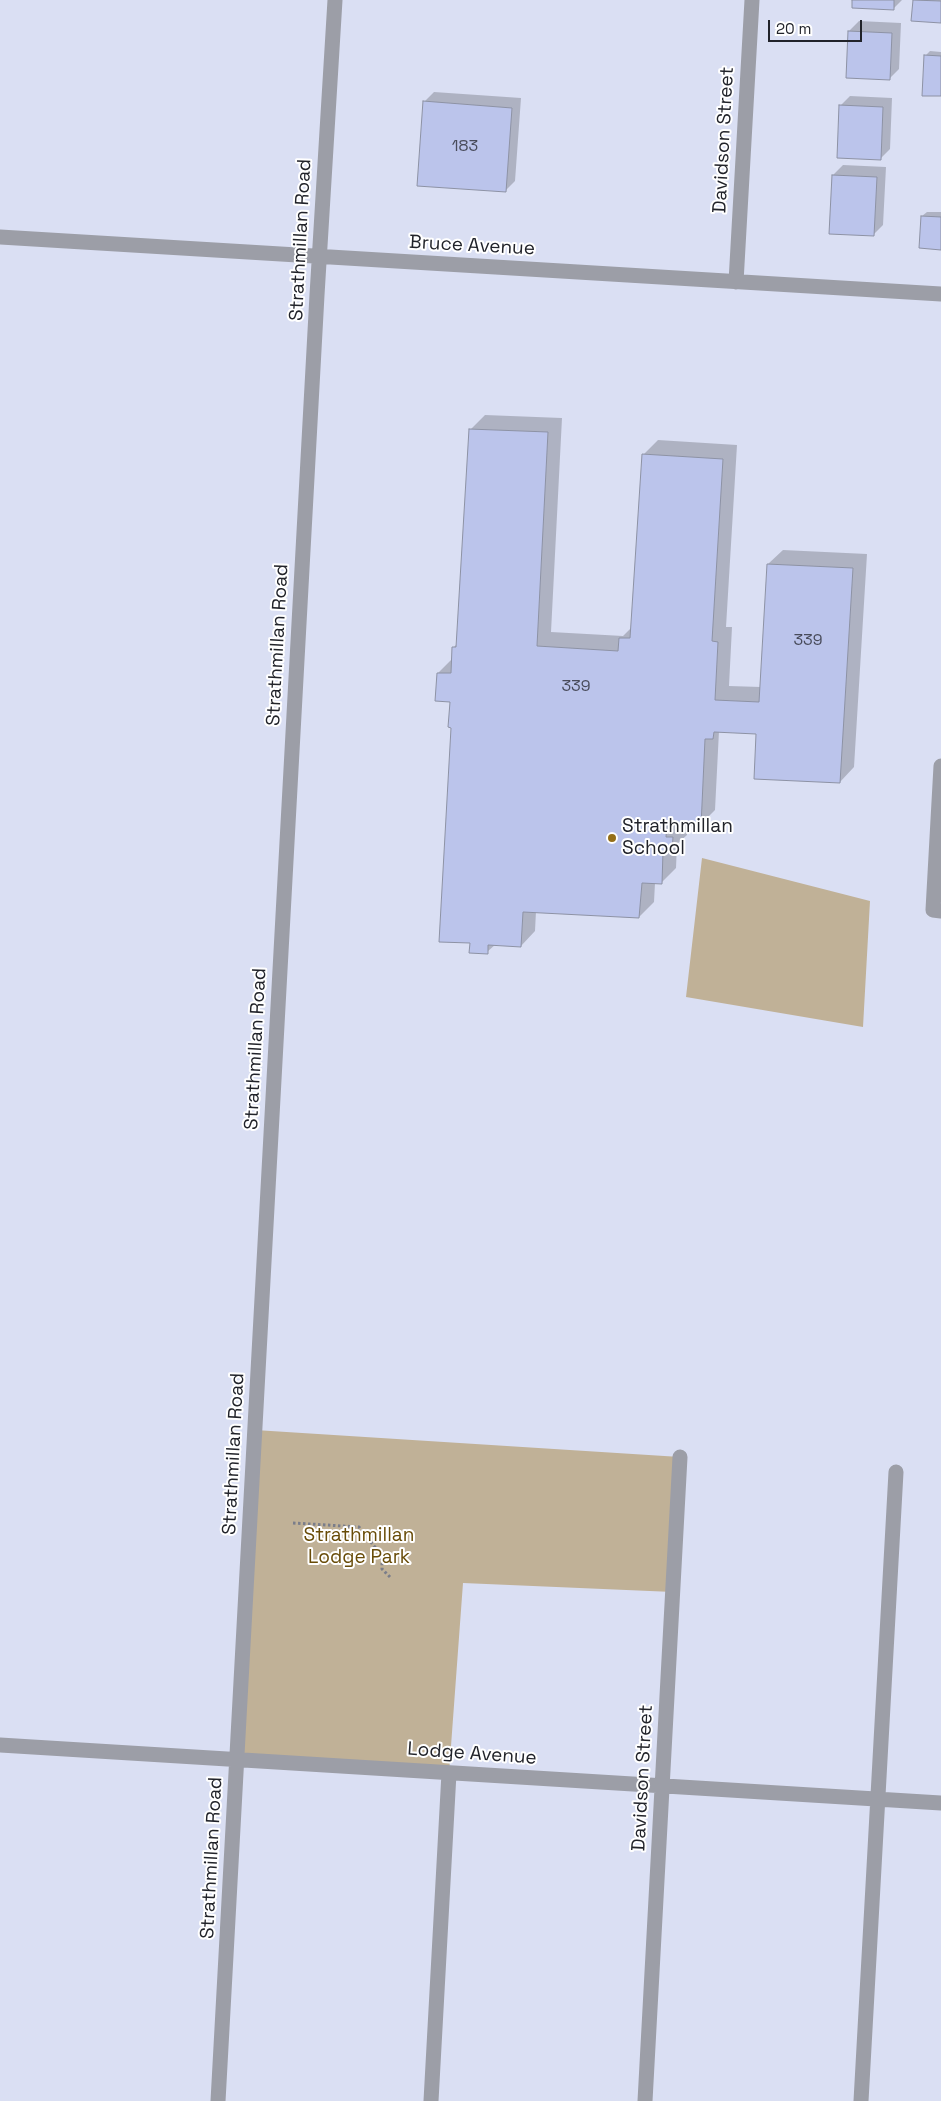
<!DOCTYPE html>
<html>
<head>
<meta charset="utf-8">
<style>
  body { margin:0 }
  #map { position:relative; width:941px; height:2101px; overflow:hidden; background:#dadff3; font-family:"Space Grotesk",sans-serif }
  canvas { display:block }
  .scale { position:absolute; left:768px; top:20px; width:94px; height:22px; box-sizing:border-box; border:2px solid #21232a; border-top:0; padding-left:6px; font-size:15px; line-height:18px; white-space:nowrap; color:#21232a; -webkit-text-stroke:4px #fff; paint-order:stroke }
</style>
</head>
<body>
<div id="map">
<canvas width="941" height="2101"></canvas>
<div class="scale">20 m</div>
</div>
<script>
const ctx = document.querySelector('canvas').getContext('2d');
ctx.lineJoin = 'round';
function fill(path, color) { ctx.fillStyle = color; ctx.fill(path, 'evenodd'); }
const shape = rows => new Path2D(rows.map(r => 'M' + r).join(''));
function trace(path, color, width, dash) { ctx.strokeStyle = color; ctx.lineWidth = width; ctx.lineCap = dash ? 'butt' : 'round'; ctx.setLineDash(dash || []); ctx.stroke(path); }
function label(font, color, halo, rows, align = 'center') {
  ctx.font = font + ' "Space Grotesk",sans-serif'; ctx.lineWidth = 4; ctx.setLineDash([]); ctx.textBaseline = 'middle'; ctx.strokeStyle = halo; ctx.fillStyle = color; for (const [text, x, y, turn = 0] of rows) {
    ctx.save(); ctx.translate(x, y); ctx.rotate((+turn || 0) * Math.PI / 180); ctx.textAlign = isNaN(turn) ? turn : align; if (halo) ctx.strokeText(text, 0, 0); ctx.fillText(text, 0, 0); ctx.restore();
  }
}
const green = shape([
  [702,858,870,901,863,1027,686,997],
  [255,1430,680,1457,673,1592,463,1583,449,1773,237,1760]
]);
const shadow = shape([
  [853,0,902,0,893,9],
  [914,0,941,0,941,22,913,20],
  [859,21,901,23,899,69,889,79,849,31],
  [930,51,941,52,941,95,925,56],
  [434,92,521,98,515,181,505,191,424,102],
  [850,96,892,98,890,149,880,159,840,106],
  [843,165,886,167,883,225,873,235,833,175],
  [927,212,941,212,941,248,922,216],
  [485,415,562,418,551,632,623,636,632,627,643,455,658,440,737,445,726,627,732,627,729,686,761,687,768,564,783,550,867,554,854,767,840,782,758,733,719,731,715,810,700,825,687,825,687,835,677,844,676,868,661,883,655,883,654,902,639,917,536,911,535,931,521,946,496,944,487,952,471,942,451,701,438,673,453,658,453,648,457,644,470,430]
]);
const building = shape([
  [852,0,894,0,894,10,852,8,852,0],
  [913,0,941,1,941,23,911,21,913,0],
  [848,31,892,33,890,80,846,78,848,31],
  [924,55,941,56,941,96,922,96,924,55],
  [423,101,512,108,506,192,417,186,423,101],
  [839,105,883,107,881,160,837,158,839,105],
  [832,175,877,177,874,236,829,234,832,175],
  [921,216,941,217,941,250,919,248,921,216],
  [469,429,548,432,537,646,618,651,619,638,630,638,642,454,723,459,712,641,718,642,715,700,759,702,767,564,853,568,840,783,754,779,756,734,714,732,713,739,705,739,701,826,667,825,666,837,673,837,672,851,663,851,662,884,642,883,639,918,523,912,521,947,488,945,488,954,469,953,470,943,439,942,451,728,448,727,450,702,435,701,437,673,451,673,452,647,456,647,469,429]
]);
const path = shape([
  [293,1523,359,1527,382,1556,382,1569,390,1577]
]);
const minor = shape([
  [0,237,941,294],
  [736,282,752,0],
  [941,766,933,910,941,911],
  [0,1745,941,1803],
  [218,2101,317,295,335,0],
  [431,2101,449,1773],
  [645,2101,680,1457],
  [861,2101,896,1472]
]);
const markers = [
  [612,838,5,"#946e17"]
];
const numberNames = [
  ["183",465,147],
  ["339",808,641],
  ["339",576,687]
];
const streetNames = [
  ["Davidson Street",724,140,-87],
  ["Strathmillan Road",301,240,-87],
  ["Bruce Avenue",472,246,3],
  ["Strathmillan Road",278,645,-87],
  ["Strathmillan Road",256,1049,-87],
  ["Strathmillan Road",234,1454,-87],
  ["Lodge Avenue",472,1754,4],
  ["Davidson Street",643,1778,-87],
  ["Strathmillan Road",212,1858,-87]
];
const poiNames = [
  ["Strathmillan",622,827],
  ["School",622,849]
];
const parkNames = [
  ["Strathmillan",359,1536],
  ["Lodge Park",359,1558]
];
fill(green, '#c0b197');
fill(shadow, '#0003');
fill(building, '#bbc4eb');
trace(building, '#8d92a4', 1);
trace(path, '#7a7d8a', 3, [2.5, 2.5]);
trace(minor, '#9c9ea7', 15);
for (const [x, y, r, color] of markers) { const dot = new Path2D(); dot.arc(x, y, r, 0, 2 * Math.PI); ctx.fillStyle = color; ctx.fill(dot); trace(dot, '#fff', 2); }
label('16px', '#484b5a', null, numberNames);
label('19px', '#21232a', '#fff', streetNames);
label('19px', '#21232a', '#fff', poiNames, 'left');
label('19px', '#684b07', '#fff', parkNames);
</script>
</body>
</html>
